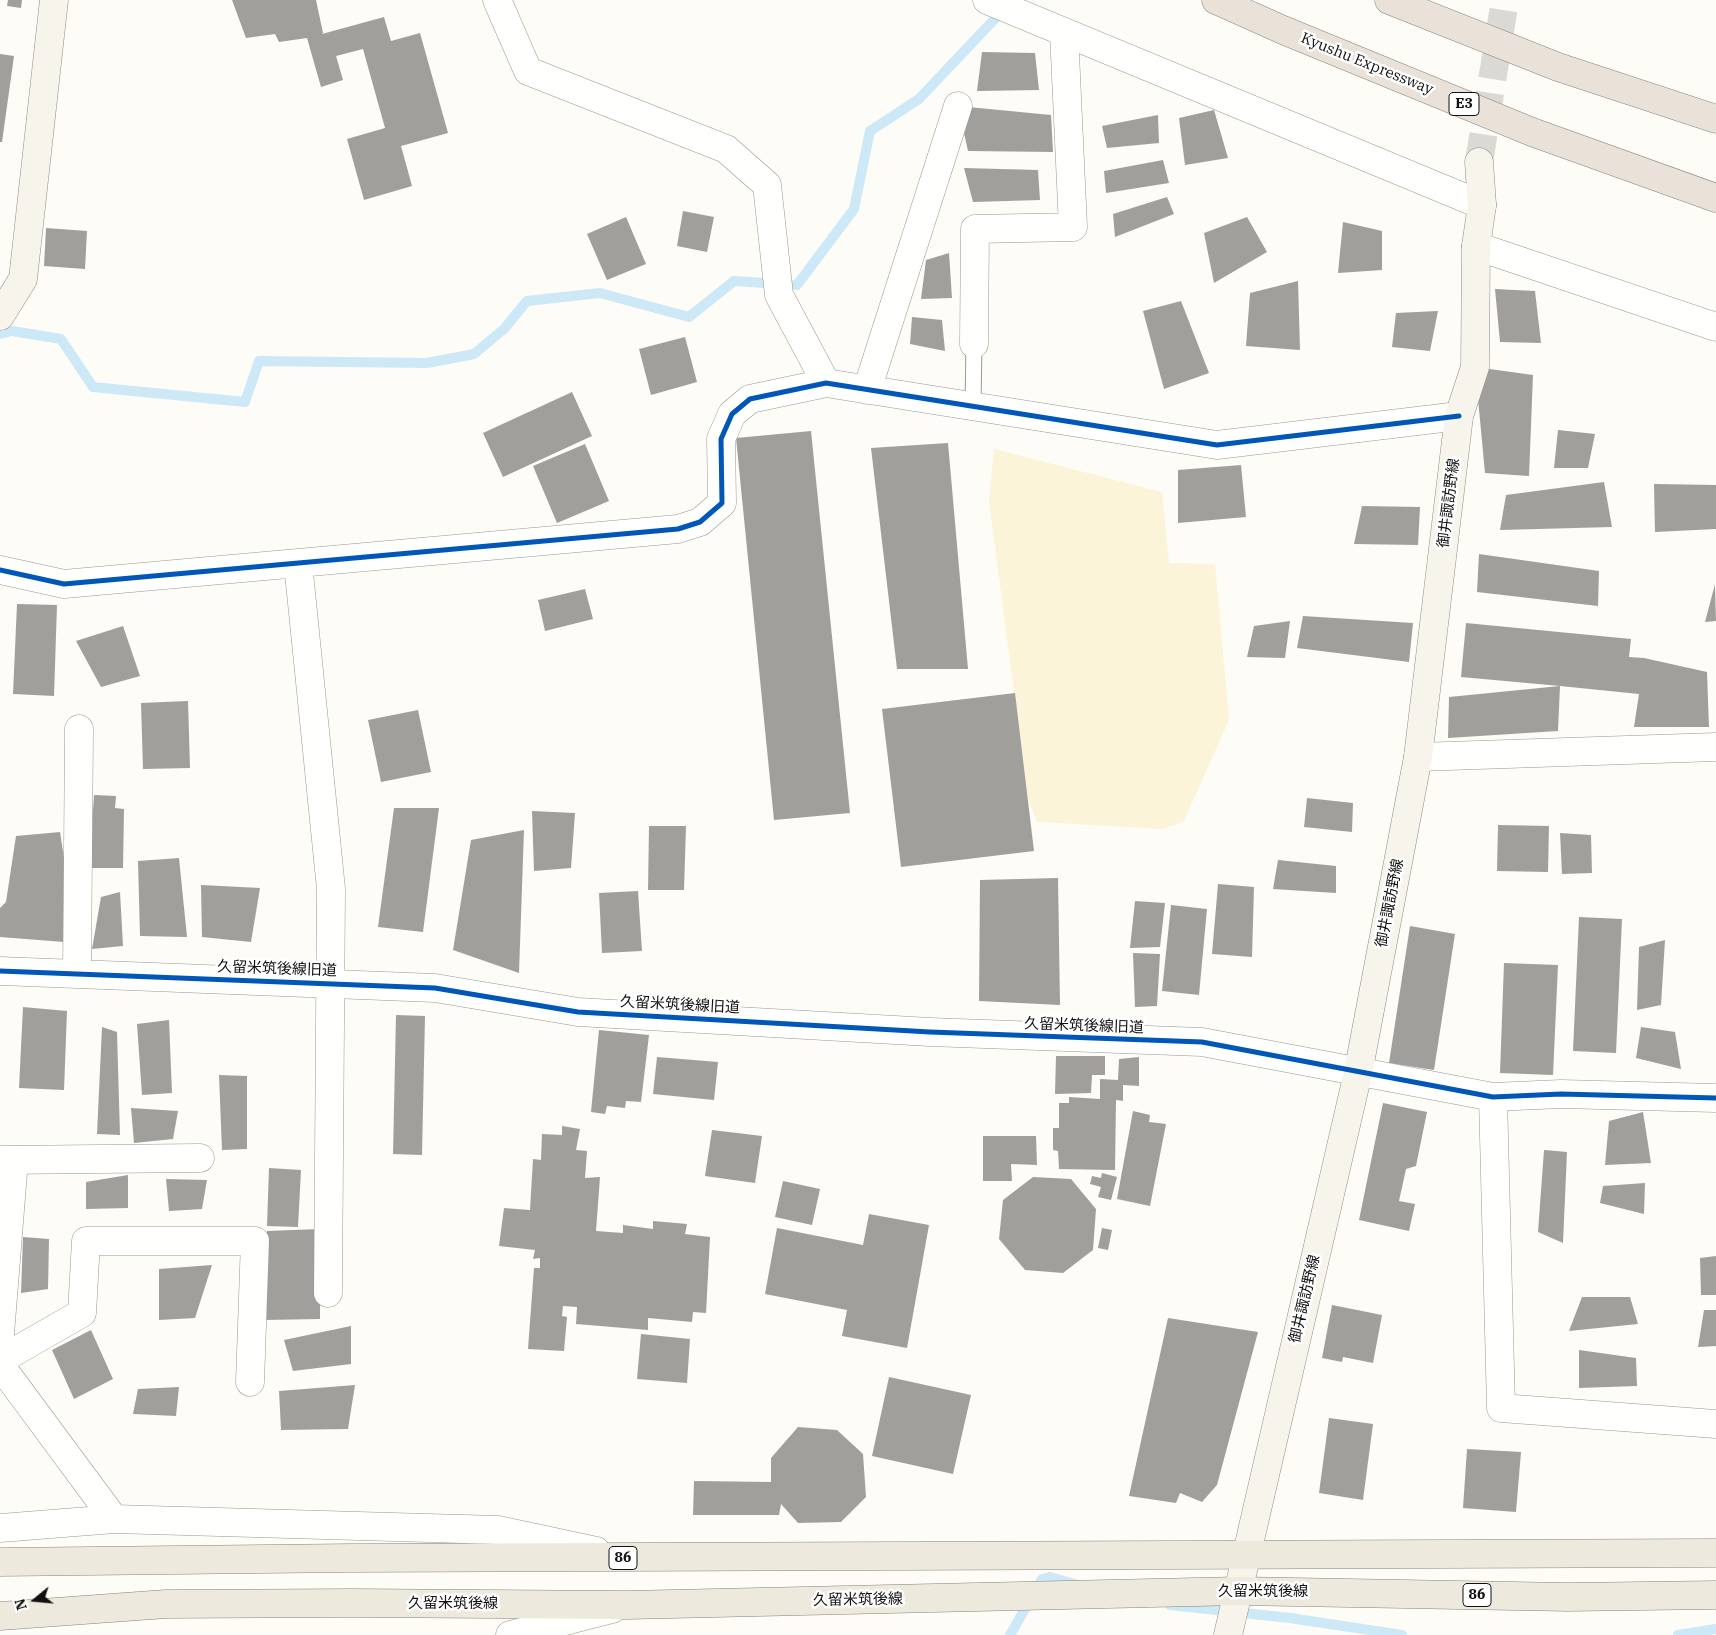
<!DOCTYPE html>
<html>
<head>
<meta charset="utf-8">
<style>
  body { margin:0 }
  #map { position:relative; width:1716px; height:1635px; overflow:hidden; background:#fdfcf7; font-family:"IBM Plex Serif",serif }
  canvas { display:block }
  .north { position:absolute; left:10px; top:1575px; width:50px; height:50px; -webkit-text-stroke:4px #fff; paint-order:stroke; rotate:253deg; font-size:14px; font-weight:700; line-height:20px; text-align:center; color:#111 }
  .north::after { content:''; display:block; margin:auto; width:18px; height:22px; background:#111; clip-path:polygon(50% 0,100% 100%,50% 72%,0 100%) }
</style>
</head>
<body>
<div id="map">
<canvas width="1716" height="1635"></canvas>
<div class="north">N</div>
</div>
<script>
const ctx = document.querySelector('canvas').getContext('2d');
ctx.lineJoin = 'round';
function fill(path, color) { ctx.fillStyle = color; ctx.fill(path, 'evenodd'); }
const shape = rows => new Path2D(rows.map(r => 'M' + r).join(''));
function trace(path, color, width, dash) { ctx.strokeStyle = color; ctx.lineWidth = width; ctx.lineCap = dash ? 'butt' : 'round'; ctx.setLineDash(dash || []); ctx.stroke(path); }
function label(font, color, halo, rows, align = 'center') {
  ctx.font = font + ' "IBM Plex Serif","Noto Sans JP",serif'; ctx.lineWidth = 5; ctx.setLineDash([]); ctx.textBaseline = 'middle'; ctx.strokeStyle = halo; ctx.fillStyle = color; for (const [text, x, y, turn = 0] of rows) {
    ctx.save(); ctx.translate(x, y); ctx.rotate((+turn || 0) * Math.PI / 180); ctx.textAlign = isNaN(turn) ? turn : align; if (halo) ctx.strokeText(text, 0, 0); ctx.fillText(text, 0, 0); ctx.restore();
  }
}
const sand = shape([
  [994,449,1162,492,1169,563,1215,564,1229,720,1184,821,1164,829,1037,822,1028,799,989,501]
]);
const stream = shape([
  [0,334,12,331,61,339,93,387,245,402,259,361,427,363,474,354,504,329,527,301,600,293,689,317,734,281,797,285,854,209,870,131,919,99,1005,8],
  [1170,1605,1290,1618,1402,1635],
  [1010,1635,1042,1579,1050,1577,1078,1585],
  [1678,1635,1716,1629]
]);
const building = shape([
  [8,0,22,0,21,8,7,6],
  [232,0,316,0,323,33,322,34,384,17,391,41,420,33,448,133,401,146,412,186,364,200,347,139,385,128,363,49,336,56,343,80,321,87,307,38,279,42,275,34,246,38],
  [982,52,1035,53,1039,90,977,91],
  [0,54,14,56,2,142,0,142],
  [958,106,1051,115,1053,152,968,151],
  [1214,110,1228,158,1185,165,1179,118],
  [1158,115,1159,143,1107,148,1102,126],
  [1163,160,1169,183,1106,193,1104,171],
  [964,168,1038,170,1040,200,973,202],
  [1167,197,1174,214,1115,237,1113,214],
  [683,211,714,217,707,252,677,246],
  [626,217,646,264,607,280,587,234],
  [1247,217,1267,252,1214,283,1204,233],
  [1343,222,1382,231,1382,270,1338,273],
  [46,228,87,231,85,269,44,266],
  [949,253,952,298,921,299,926,260],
  [1298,281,1300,350,1246,346,1250,293],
  [1495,289,1535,291,1541,343,1500,342],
  [1181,301,1209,373,1164,389,1143,311],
  [1438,311,1430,351,1392,347,1396,313],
  [912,317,942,320,945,351,910,344],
  [685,337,697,382,651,395,639,349],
  [1475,367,1533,375,1529,476,1485,473],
  [572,392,592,436,503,477,483,433],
  [1558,430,1595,434,1588,468,1554,468],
  [811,431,850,813,774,820,736,438],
  [948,443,968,669,897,669,871,448],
  [585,444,609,501,557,523,533,466],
  [1241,465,1246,517,1178,523,1178,470],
  [1604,482,1612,527,1500,530,1506,495],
  [1654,484,1716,485,1716,529,1655,532],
  [1362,506,1420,507,1418,545,1354,544],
  [1479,554,1599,571,1598,606,1477,592],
  [1715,584,1716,621,1705,622],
  [585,589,593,619,545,631,538,600],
  [17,604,57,605,54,696,13,694],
  [1303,616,1413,623,1409,662,1297,648],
  [1290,621,1285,658,1247,657,1254,626],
  [1466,623,1631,639,1629,657,1644,658,1707,672,1709,727,1634,727,1639,694,1560,686,1558,731,1448,738,1449,697,1560,686,1461,677],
  [123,626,140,676,101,687,76,641],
  [1015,693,1034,851,901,867,882,709],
  [188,701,190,768,143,769,141,703],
  [418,710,431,772,381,782,368,720],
  [94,795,116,796,115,808,124,809,123,868,83,868,84,810,93,810],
  [1307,798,1353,803,1352,832,1304,827],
  [394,808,439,808,423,932,378,927],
  [532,811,575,813,571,868,534,871],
  [1498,825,1549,826,1548,872,1497,871],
  [649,826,686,826,684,890,648,890],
  [524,830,519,973,453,950,471,840],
  [60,832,77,943,0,937,0,908,6,902,16,836],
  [1560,833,1591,835,1592,873,1562,874],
  [179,858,187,937,140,936,138,861],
  [1278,860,1336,866,1336,893,1273,889],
  [1058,878,1060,1005,979,1001,980,880],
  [1218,884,1254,887,1252,957,1212,954],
  [201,885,260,888,251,942,202,937],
  [638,891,642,951,602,953,599,893],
  [120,892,123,946,92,949,101,897],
  [1135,901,1165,903,1160,947,1130,948],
  [1171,905,1207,909,1199,995,1162,991],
  [1579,917,1622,919,1616,1053,1573,1051],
  [1410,926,1455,934,1434,1070,1389,1063],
  [1665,940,1661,1005,1637,1010,1639,947],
  [1133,953,1160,954,1157,1006,1135,1007],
  [1504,963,1558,965,1553,1075,1500,1073],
  [23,1007,67,1011,64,1090,19,1088],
  [396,1015,425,1016,422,1155,393,1154],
  [169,1020,172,1093,142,1095,137,1024],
  [102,1027,117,1032,120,1135,97,1134],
  [1641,1027,1675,1032,1681,1069,1636,1058],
  [599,1030,649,1035,641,1102,626,1101,625,1108,607,1106,605,1114,591,1112],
  [1056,1056,1105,1056,1105,1075,1092,1075,1091,1093,1055,1094],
  [657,1057,718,1062,714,1100,653,1094],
  [1139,1057,1139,1086,1123,1085,1123,1101,1116,1100,1115,1170,1059,1169,1058,1151,1053,1150,1053,1128,1059,1128,1059,1103,1069,1103,1069,1097,1100,1099,1100,1079,1118,1080,1119,1059],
  [219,1075,247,1076,247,1149,222,1150],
  [1383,1103,1427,1112,1416,1166,1406,1169,1399,1201,1415,1204,1409,1231,1359,1220],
  [131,1108,178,1111,173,1139,134,1143],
  [1133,1111,1150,1115,1149,1122,1166,1124,1150,1206,1117,1199],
  [1643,1112,1651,1163,1605,1165,1609,1121],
  [562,1126,580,1129,576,1150,587,1151,585,1178,600,1177,596,1231,623,1233,623,1225,653,1229,653,1221,687,1224,685,1234,710,1237,706,1313,693,1312,692,1322,648,1318,648,1330,576,1324,577,1307,563,1306,562,1316,567,1317,564,1351,528,1349,534,1268,540,1268,540,1258,533,1259,535,1250,499,1246,504,1208,530,1210,533,1159,541,1160,542,1134,562,1135],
  [712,1130,762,1136,755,1183,705,1176],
  [983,1136,1036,1136,1037,1165,1011,1164,1012,1181,983,1181],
  [1544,1150,1567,1152,1563,1243,1538,1232],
  [269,1168,301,1170,298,1227,267,1226],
  [1102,1173,1117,1177,1111,1200,1098,1197,1101,1187,1090,1184,1092,1176,1101,1178],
  [128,1175,128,1208,86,1209,86,1182],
  [1033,1177,1071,1179,1096,1209,1093,1250,1063,1273,1025,1270,999,1239,1003,1200],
  [166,1179,207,1180,202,1209,169,1211],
  [783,1181,820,1189,812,1225,775,1217],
  [1645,1183,1644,1214,1600,1203,1603,1186],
  [869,1214,929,1225,907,1348,842,1336,847,1310,765,1294,777,1228,863,1245],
  [1102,1228,1112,1230,1108,1250,1098,1248],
  [320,1229,320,1319,265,1320,267,1231],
  [23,1237,49,1239,48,1289,21,1293],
  [1716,1256,1716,1295,1701,1295,1700,1258],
  [212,1265,195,1318,159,1320,159,1269],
  [1582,1297,1630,1297,1638,1324,1569,1331],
  [1332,1305,1382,1315,1373,1363,1343,1357,1342,1362,1322,1358],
  [1704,1310,1716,1310,1716,1346,1698,1347],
  [1168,1318,1258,1332,1217,1485,1202,1502,1180,1493,1176,1503,1129,1496],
  [351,1326,351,1364,293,1371,284,1340],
  [91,1330,113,1379,74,1399,52,1350],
  [641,1334,690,1339,687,1383,637,1379],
  [1579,1350,1636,1358,1637,1386,1579,1388],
  [889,1377,971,1395,953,1474,872,1456],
  [355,1385,348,1429,281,1430,279,1391],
  [179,1387,176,1416,133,1414,138,1389],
  [1329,1418,1373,1424,1363,1500,1319,1493],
  [798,1427,837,1430,863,1454,866,1497,841,1522,798,1523,781,1504,779,1515,693,1515,694,1481,771,1482,771,1458],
  [1467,1449,1521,1452,1516,1512,1463,1508]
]);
const secondaryTunnel = shape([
  [1479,162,1505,0]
]);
const lane = shape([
  [973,406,974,344]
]);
const street = shape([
  [497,0,528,71,726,149,767,185,779,295,826,383],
  [987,0,1482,205],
  [1476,246,1716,327],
  [974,344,975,229,1073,227,1064,32],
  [867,390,958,106],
  [298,563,331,889,328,1293],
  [0,570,64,584,678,529,700,522,722,503,721,439,732,414,750,399,826,383,1217,445,1459,416],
  [1418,757,1716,747],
  [0,971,435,988,578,1012,930,1032,1202,1042,1493,1097,1561,1094,1716,1098],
  [77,974,79,729],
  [1493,1097,1501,1408,1716,1424],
  [0,1160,200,1158],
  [0,1334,14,1160],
  [0,1360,82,1313,86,1241,255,1241,250,1382],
  [0,1365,114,1519],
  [0,1528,114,1519,498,1530,596,1551],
  [510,1635,612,1609]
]);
const secondary = shape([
  [0,316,23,279,54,0],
  [1228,1635,1358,1073,1418,757,1459,416,1475,367,1476,246,1482,205,1479,162]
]);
const primary = shape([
  [0,1562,351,1558,1716,1553],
  [0,1616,166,1604,352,1603,628,1605,1239,1591,1568,1597,1716,1595]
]);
const highway = shape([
  [1216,0,1283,30,1532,132,1716,198],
  [1389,0,1558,67,1716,119]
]);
const cycleway = shape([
  [0,570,64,584,678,529,700,522,722,503,721,439,732,414,750,399,826,383,1217,445,1459,416],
  [0,971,435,988,578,1012,930,1032,1202,1042,1493,1097,1561,1094,1716,1098]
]);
const shields = [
  [1464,104,30],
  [623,1558,28],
  [1477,1595,28]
];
const shieldNames = [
  ["E3",1464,104],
  ["86",623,1558],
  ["86",1477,1595]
];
const streetNames = [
  ["Kyushu Expressway",1367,64,22],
  ["御井諏訪野線",1449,503,-83],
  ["御井諏訪野線",1390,903,-79],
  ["久留米筑後線旧道",277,969,2],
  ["久留米筑後線旧道",680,1005,3],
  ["久留米筑後線旧道",1084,1026,2],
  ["御井諏訪野線",1305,1299,-77],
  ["久留米筑後線",1263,1592],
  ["久留米筑後線",858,1600,-1],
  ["久留米筑後線",453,1604]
];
fill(sand, '#fcf4d9');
trace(stream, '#cde8f7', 10);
fill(building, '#a19f9c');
trace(secondaryTunnel, '#dad9d4', 28, [28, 14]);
trace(lane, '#979795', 17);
trace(street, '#979795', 29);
trace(secondary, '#8e8d8b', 29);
trace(primary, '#858482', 29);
trace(highway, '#858482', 29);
trace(lane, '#fffffe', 15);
trace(street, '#fffffe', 28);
trace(secondary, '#f6f4eb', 28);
trace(primary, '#ede9dc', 28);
trace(highway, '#eae1d8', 28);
trace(cycleway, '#0057b8', 5);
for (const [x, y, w] of shields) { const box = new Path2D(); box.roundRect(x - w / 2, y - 11.5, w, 23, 4); ctx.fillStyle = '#fff'; ctx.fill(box); trace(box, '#111', 1); }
label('bold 14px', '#111', null, shieldNames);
label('15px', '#111', '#fff', streetNames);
</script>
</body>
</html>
